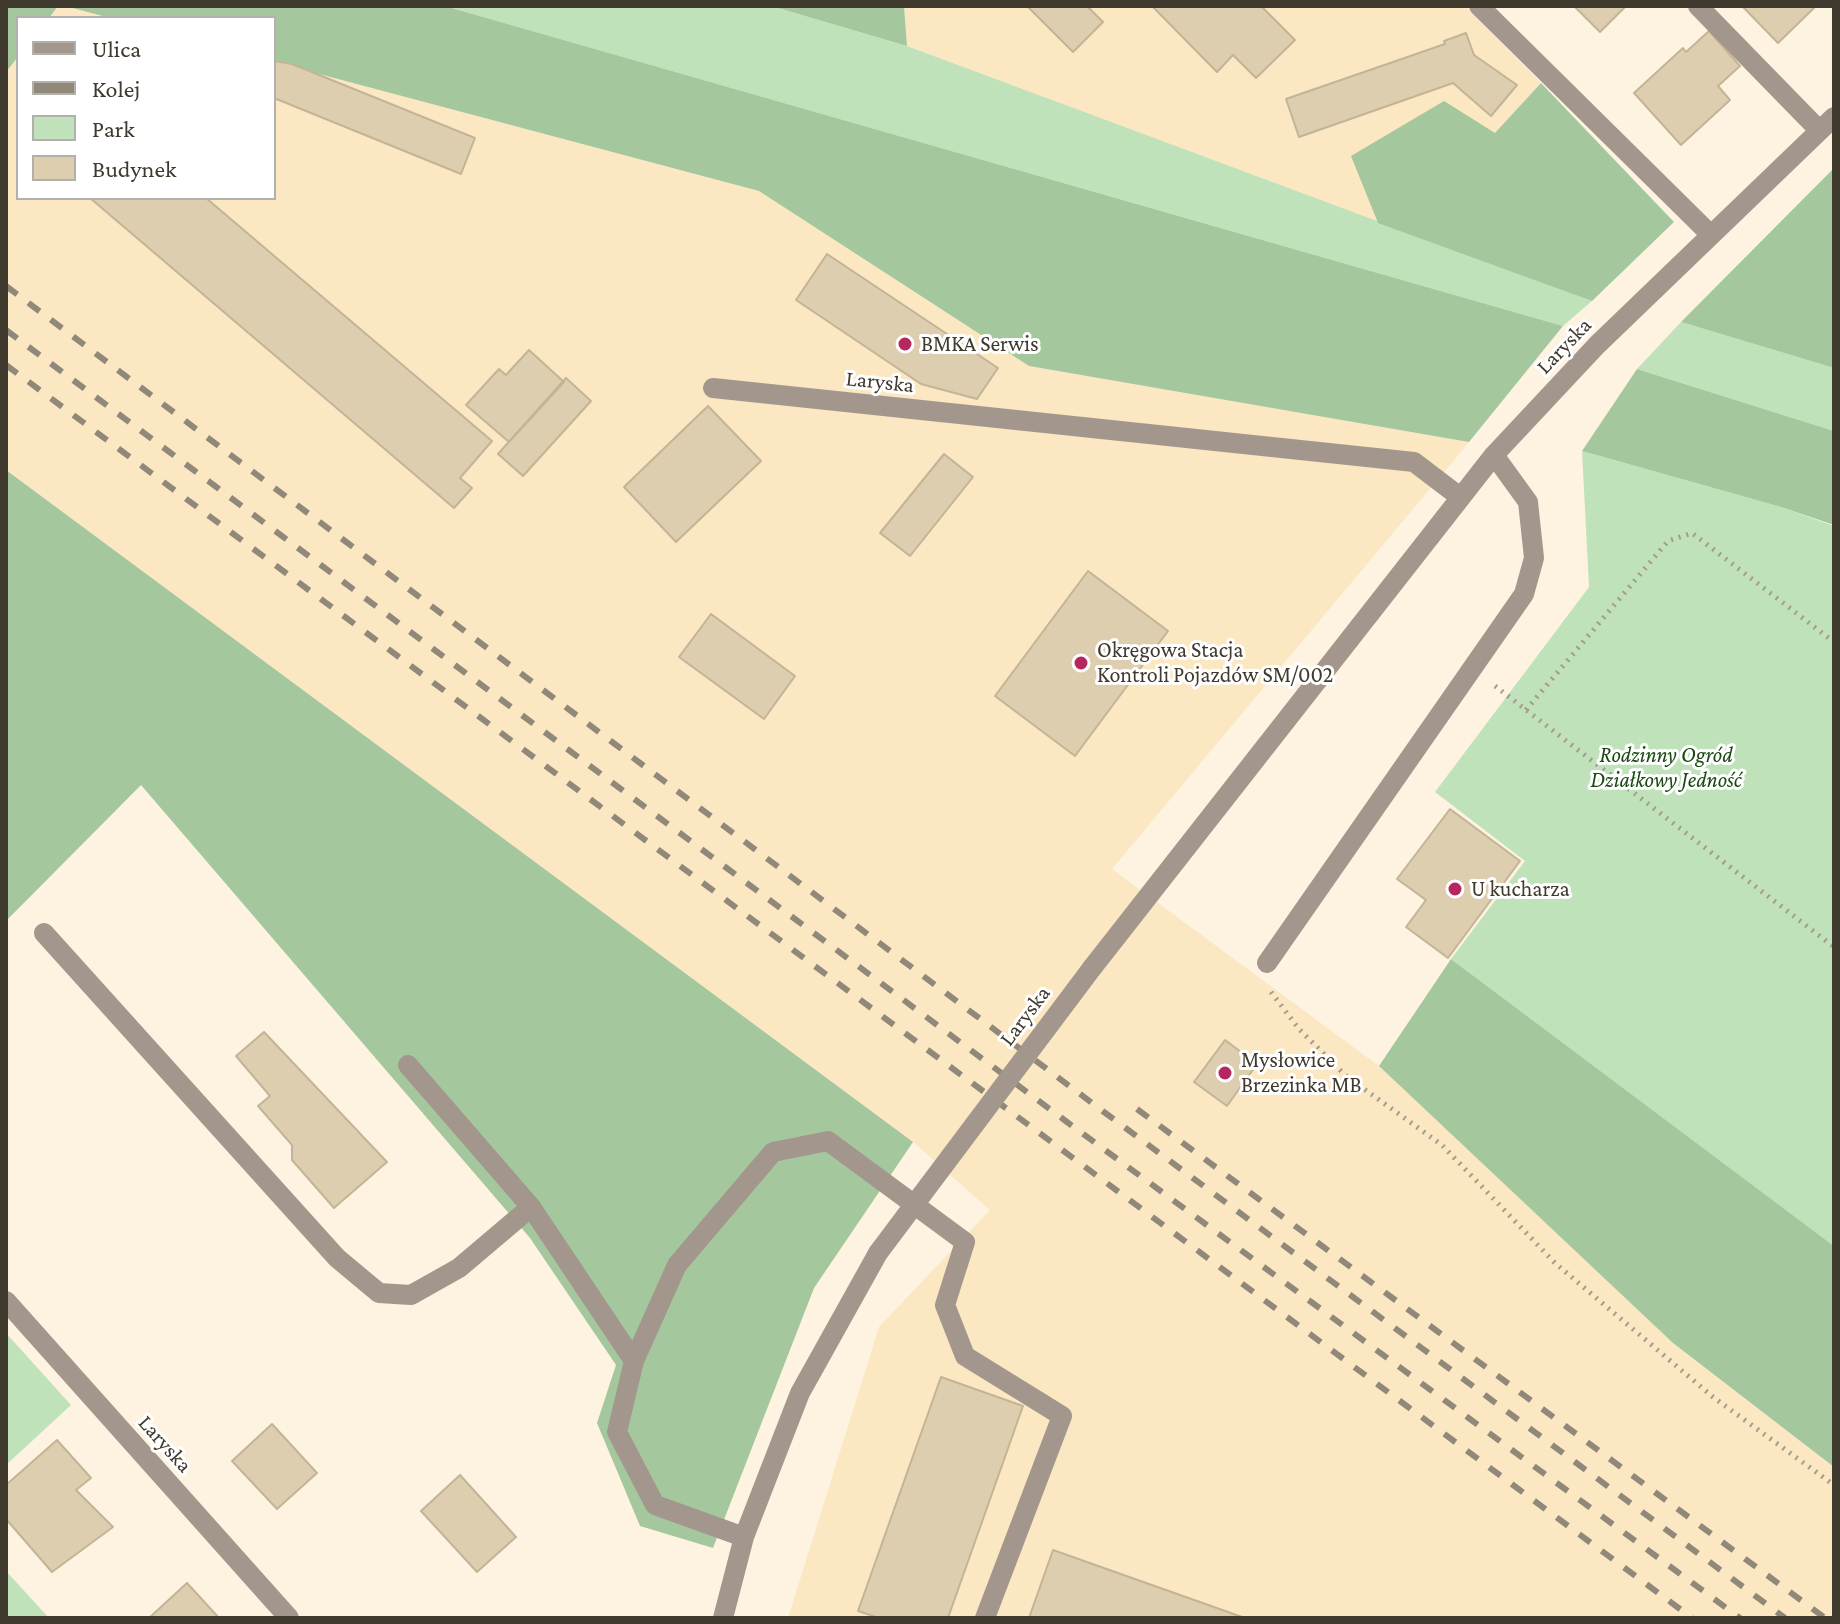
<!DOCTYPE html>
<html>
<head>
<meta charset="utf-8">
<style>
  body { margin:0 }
  #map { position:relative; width:1840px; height:1624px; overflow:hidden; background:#fdf3e0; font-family:"Crimson Pro",serif }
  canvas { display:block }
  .frame { position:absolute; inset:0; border:8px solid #403a2e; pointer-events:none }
  .legend { position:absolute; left:16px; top:16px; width:260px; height:184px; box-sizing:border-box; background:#fff; border:2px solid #b3b0ab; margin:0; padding:10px 14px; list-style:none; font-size:24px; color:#403a2e }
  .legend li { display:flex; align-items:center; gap:16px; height:40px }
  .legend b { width:40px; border:2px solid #b3b0ab }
</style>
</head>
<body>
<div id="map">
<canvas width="1840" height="1624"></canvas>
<div class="frame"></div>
<ul class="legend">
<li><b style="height:10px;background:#a3978d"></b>Ulica</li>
<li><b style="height:10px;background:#908879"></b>Kolej</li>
<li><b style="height:22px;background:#c0e2ba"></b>Park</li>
<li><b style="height:22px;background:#deceb0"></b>Budynek</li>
</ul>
</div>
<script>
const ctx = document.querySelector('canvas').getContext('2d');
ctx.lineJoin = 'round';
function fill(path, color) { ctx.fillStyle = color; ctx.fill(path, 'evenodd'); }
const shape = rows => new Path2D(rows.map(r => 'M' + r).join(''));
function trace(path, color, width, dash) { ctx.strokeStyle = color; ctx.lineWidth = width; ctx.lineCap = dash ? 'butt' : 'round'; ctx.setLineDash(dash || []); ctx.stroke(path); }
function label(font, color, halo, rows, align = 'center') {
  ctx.font = font + ' "Crimson Pro",serif'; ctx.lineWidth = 6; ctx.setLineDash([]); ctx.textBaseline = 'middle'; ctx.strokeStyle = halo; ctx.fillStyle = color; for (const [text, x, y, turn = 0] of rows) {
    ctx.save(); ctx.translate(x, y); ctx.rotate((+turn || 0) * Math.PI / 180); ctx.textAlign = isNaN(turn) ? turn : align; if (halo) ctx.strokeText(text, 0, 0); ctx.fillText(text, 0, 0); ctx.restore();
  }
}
const built = shape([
  [58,6,65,6,110,18,49,18],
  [904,6,1465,6,1541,83,1495,134,1352,156,1378,223,907,46],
  [18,57,18,198,274,198,274,62,759,191,1029,366,1469,442,1112,869,1379,1066,1673,1343,1834,1467,1834,1618,788,1618,879,1327,990,1210,913,1142,6,470,6,72]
]);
const green = shape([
  [445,6,771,6,907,46,1592,301,1563,326],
  [1681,322,1834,368,1834,431,1637,369],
  [1582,451,1781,507,1834,526,1834,1246,1451,959,1525,861,1435,792,1589,587],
  [6,1333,71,1405,6,1465],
  [6,1571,49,1618,6,1618]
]);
const forest = shape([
  [6,6,58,6,49,18,18,18,18,57,6,72],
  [65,6,445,6,1563,326,1469,442,1029,366,759,191,274,62,274,18,110,18],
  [771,6,904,6,907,46],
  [1541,83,1674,222,1592,301,1378,223,1351,156,1444,101,1495,133],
  [1834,168,1834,368,1681,322],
  [1637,369,1834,431,1834,525,1781,507,1582,451],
  [6,470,913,1142,814,1288,713,1548,640,1526,597,1423,616,1365,530,1238,141,785,6,921],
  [1451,959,1834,1246,1834,1467,1673,1343,1379,1066]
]);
const building = shape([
  [1027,6,1087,6,1103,22,1073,52,1027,6],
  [1152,6,1261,6,1295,40,1256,78,1233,55,1217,72,1152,6],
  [1574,6,1626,6,1600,32,1574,6],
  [1742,6,1814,6,1815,7,1778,43,1742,6],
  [1709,31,1740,66,1718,86,1730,100,1681,145,1634,93,1683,48,1686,52,1709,31],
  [1466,33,1474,55,1517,85,1491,116,1453,83,1299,137,1286,99,1445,44,1444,41,1466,33],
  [274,61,292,64,475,138,461,174,274,98,274,61],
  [90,198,206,198,492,441,460,478,472,488,454,508,90,198],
  [827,254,998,368,977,399,921,384,796,300,827,254],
  [529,350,564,382,509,442,466,405,499,369,506,375,529,350],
  [566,378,591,401,523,476,498,454,566,378],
  [708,406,761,461,676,542,624,487,708,406],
  [944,454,973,477,910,556,880,533,944,454],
  [1088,571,1168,631,1075,756,995,696,1088,571],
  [711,614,795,676,764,719,679,657,711,614],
  [1450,809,1520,861,1448,958,1406,927,1426,900,1397,879,1450,809],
  [264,1032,387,1162,334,1208,292,1160,292,1145,258,1106,270,1096,236,1056,264,1032],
  [1225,1040,1257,1064,1227,1106,1194,1082,1225,1040],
  [941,1377,1023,1406,948,1618,879,1618,858,1611,941,1377],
  [272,1424,317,1473,277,1509,232,1461,272,1424],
  [57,1440,91,1478,76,1490,113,1527,52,1572,6,1519,6,1485,57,1440],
  [460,1475,516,1537,477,1572,421,1511,460,1475],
  [1053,1550,1245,1618,1029,1618,1053,1550],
  [187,1583,219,1618,149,1618,187,1583]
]);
const path = shape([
  [1495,686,1834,947],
  [1526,710,1668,541,1692,533,1834,642],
  [1271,992,1299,1029,1346,1076,1442,1145,1555,1263,1713,1397,1834,1485]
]);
const minor = shape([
  [1479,6,1710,234],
  [1698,6,1819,130],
  [713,388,1414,462,1460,497],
  [44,933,337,1258,379,1293,411,1295,459,1268,531,1207],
  [1267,963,1524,594,1534,558,1528,502,1494,455],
  [1092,968,1494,455,1597,345,1834,117],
  [408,1065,531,1207,634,1361],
  [6,1301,289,1618],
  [744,1537,655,1505,617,1432,634,1361,677,1265,773,1152,828,1141,965,1242,945,1305,965,1356,1062,1416,985,1618],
  [723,1618,744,1537,800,1393,878,1253]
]);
const rail = shape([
  [6,286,1104,1112,1785,1618],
  [6,330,1067,1122,1740,1618],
  [6,365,1692,1618],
  [1137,1109,1825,1618]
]);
const minorBridge = shape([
  [878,1253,1092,968]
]);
const markers = [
  [905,344,8,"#b4275f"],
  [1081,663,8,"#b4275f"],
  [1455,889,8,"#b4275f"],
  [1225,1073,8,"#b4275f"]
];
const poiNames = [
  ["BMKA Serwis",921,344],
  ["Okręgowa Stacja",1097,650],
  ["Kontroli Pojazdów SM/002",1097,675],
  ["U kucharza",1471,889],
  ["Mysłowice",1241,1060],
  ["Brzezinka MB",1241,1085]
];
const streetNames = [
  ["Laryska",1564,346,-46],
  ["Laryska",880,382,6],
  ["Laryska",1025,1016,-53],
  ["Laryska",165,1444,48]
];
const parkNames = [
  ["Rodzinny Ogród",1666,755],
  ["Działkowy Jedność",1666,780]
];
fill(built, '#fbe7c1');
fill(green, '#c0e2ba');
fill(forest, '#a5c79e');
fill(building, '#deceb0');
trace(building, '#c4b497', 2);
trace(path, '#a49c8c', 5, [2, 6]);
trace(minor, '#a3978d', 20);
trace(rail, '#908879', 6, [14, 14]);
trace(minorBridge, '#a3978d', 20);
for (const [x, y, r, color] of markers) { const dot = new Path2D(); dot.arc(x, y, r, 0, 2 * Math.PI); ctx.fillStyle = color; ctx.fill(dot); trace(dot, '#fff', 3); }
label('22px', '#403a2e', '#fff', poiNames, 'left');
label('22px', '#403a2e', '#fff', streetNames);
label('italic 22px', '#194811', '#fff', parkNames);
</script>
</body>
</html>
